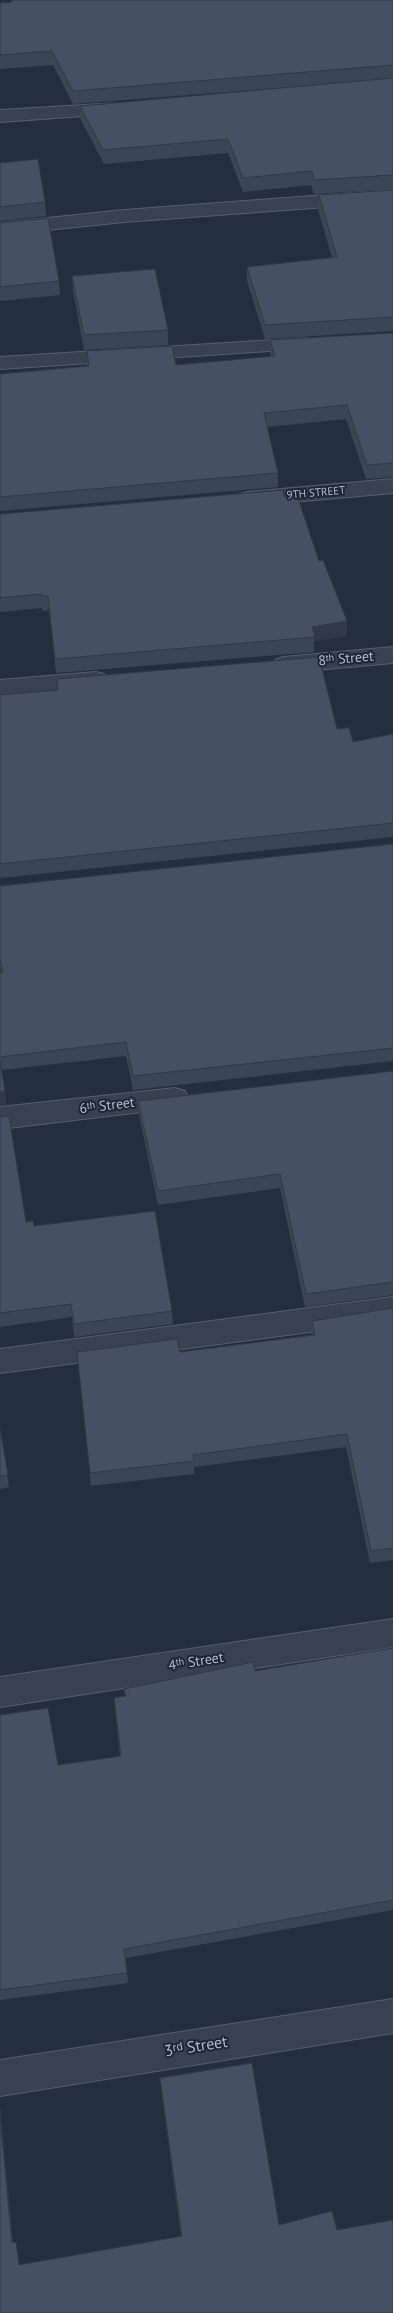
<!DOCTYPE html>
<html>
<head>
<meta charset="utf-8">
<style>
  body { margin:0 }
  canvas { display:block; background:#242f3e }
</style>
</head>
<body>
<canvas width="393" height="2313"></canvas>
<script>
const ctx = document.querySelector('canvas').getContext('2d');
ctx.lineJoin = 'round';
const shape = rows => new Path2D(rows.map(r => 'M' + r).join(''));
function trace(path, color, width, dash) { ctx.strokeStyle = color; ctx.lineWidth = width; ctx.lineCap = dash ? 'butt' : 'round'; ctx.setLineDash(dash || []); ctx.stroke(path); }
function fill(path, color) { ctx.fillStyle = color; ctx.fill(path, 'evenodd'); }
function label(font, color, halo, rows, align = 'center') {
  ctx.font = font + ' "PT Sans",sans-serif'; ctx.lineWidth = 4; ctx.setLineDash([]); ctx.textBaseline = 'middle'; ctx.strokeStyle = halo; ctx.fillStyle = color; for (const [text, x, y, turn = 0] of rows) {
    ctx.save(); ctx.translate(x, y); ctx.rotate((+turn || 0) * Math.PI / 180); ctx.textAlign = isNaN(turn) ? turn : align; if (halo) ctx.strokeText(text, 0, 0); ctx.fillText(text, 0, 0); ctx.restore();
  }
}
const minor = shape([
  [118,103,125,105,127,109,125,113,0,122,0,110,118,103],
  [393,190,393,202,124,222,0,235,0,223,124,210,393,190],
  [307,338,314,340,317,344,314,348,0,369,0,357,307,338],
  [393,479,393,493,248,506,240,504,237,499,240,494,248,492,393,479],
  [393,647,393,663,283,673,275,670,271,665,275,660,283,657,393,647],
  [96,672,104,674,108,680,104,686,0,696,0,680,96,672],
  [175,1088,185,1091,188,1098,185,1105,175,1108,0,1129,0,1107,175,1088],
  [393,1297,393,1321,0,1373,0,1349,393,1297],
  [393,1619,393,1647,0,1707,0,1677,393,1619],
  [393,1999,393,2033,0,2096,0,2060,393,1999]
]);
const wall = shape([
  [11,0,393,0,393,189,314,194,311,185,243,192,228,153,104,164,81,120,80,106,316,85,73,104,53,65,0,69,0,3,11,2],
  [0,163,45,202,46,216,0,221],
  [393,190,393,331,265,339,247,281,247,267,332,258,318,209,319,195],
  [0,223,59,281,60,295,0,301],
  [72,276,168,330,168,345,84,350,73,291],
  [393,333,393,477,366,479,346,419,267,427,278,473,278,487,0,511,0,374,87,366,87,351,176,365,271,357,270,354,270,340],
  [284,497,319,561,347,621,346,636,314,641,314,652,56,673,49,610,42,611,42,608,0,612,0,514],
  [57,679,337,729,353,742,393,734,393,837,0,878,0,695,58,690],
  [393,844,393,1061,133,1090,126,1056,1,1070,6,1104,0,1106,0,973,1,972,0,967,0,886],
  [393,1071,393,1295,305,1307,280,1188,158,1205,139,1115,138,1101],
  [0,1117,26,1222,34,1226,172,1311,173,1324,74,1337,72,1317,0,1327],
  [393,1308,393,1560,370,1563,346,1447,194,1467,194,1474,91,1486,77,1352,180,1352,311,1335,312,1321],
  [0,1428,9,1487,0,1489],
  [393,1648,393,1910,126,1958,128,1983,0,2000,0,1715,58,1765,120,1757,114,1698,125,1696,124,1689,255,1671],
  [160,2078,279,2225,337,2230,0,2313,0,2107,13,2243,16,2242,19,2265,181,2237,161,2088]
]);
const shadedWall = shape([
  [347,621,346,636,314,641,315,637,312,627],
  [5,1091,6,1104,0,1106,0,1092],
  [0,2107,14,2252,12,2243,0,2117]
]);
const building = shape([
  [11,0,393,0,393,65,73,91,52,51,0,55,0,3,12,2,11,0],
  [393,78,393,175,314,180,312,171,243,178,228,139,103,150,80,106,393,78],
  [38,159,45,202,0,207,0,163,38,159],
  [393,190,393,317,265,325,247,267,337,257,319,195,393,190],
  [48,218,59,281,0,287,0,223,48,218],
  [155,269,168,330,84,335,72,276,155,269],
  [393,333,393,463,367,465,347,405,264,413,278,473,0,497,0,374,89,366,87,351,172,346,176,365,275,356,270,340,393,333],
  [283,490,284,497,297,495,319,561,323,560,347,621,312,627,315,637,55,659,48,596,41,596,41,594,0,598,0,514,283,490],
  [319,657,337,729,349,728,353,742,393,734,393,823,0,864,0,695,58,690,57,679,319,657],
  [393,844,393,1048,133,1076,126,1042,0,1057,0,973,3,972,0,959,0,886,393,844],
  [0,1061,5,1091,0,1092,0,1061],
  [393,1071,393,1282,306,1294,280,1174,158,1191,138,1101,393,1071],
  [9,1116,26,1222,33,1221,34,1226,155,1211,172,1311,74,1324,71,1304,0,1313,0,1117,9,1116],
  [393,1308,393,1548,371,1551,347,1434,193,1455,194,1461,90,1473,77,1352,177,1339,180,1352,315,1335,312,1321,393,1308],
  [0,1428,8,1475,0,1476,0,1428],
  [393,1648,393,1900,124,1949,127,1973,0,1990,0,1715,48,1708,58,1765,121,1756,114,1698,126,1696,124,1689,253,1662,255,1671,393,1648],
  [252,2063,279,2225,332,2211,337,2230,393,2220,393,2313,0,2313,0,2117,12,2243,16,2242,19,2265,182,2236,160,2078,252,2063]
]);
const farStreetnames = [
  ["9TH STREET",316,493,-5]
];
const streetNames = [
  ["8ᵗʰ Street",346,659,-5],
  ["6ᵗʰ Street",107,1106,-7],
  ["4ᵗʰ Street",196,1662,-9]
];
const nearStreetnames = [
  ["3ʳᵈ Street",196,2047,-9]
];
trace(minor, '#565f6c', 2);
fill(minor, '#38414e');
fill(wall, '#3b4654');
fill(shadedWall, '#303945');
fill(building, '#455162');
trace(building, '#303945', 1);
label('11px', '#b4bcc9', '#1d2633', farStreetnames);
label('14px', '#b4bcc9', '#1d2633', streetNames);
label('16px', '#b4bcc9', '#1d2633', nearStreetnames);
</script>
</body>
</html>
